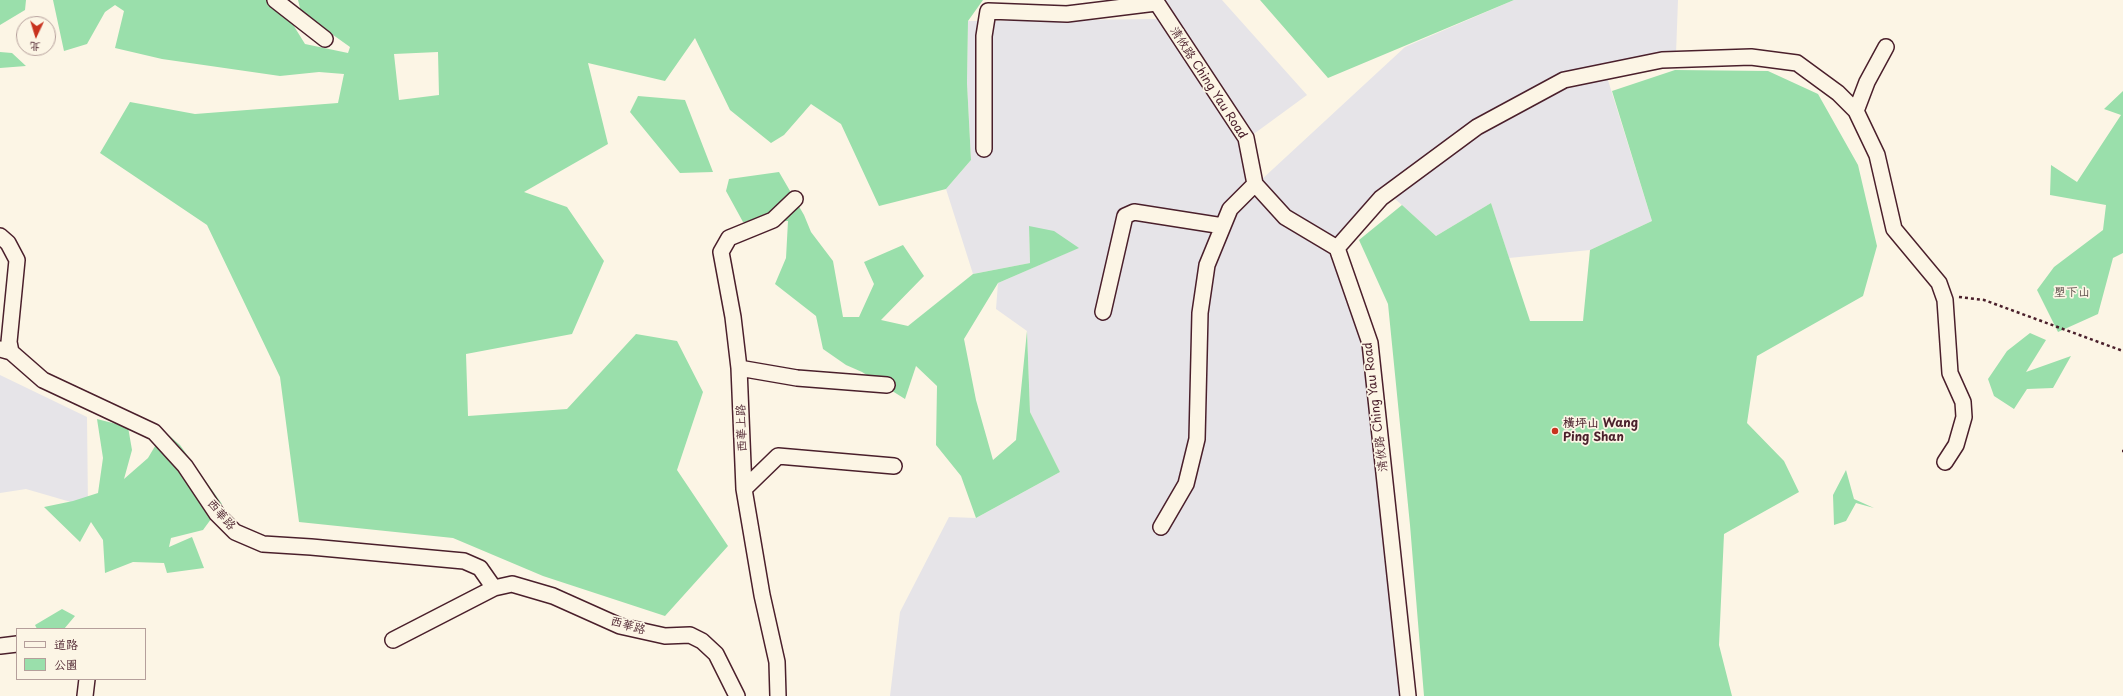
<!DOCTYPE html>
<html>
<head>
<meta charset="utf-8">
<style>
  body { margin:0 }
  #map { position:relative; width:2123px; height:696px; overflow:hidden; background:#fcf5e5; font-family:"Playpen Sans","LXGW WenKai TC",sans-serif }
  canvas { display:block }
  .legend { position:absolute; left:16px; top:628px; width:130px; height:52px; box-sizing:border-box; background:#fcf5e5; border:1px solid #b59f9b; margin:0; padding:5px 7px; list-style:none; font-size:12px; color:#4a1f2b }
  .legend li { display:flex; align-items:center; gap:8px; height:20px }
  .legend b { width:20px; border:1px solid #b59f9b }
  .north { position:absolute; left:16px; top:16px; width:40px; height:40px; box-sizing:border-box; background:#fcf5e5; border:1px solid #b59f9b; border-radius:50%; rotate:184deg; font-size:11px; font-weight:700; line-height:16px; text-align:center; color:#4a1f2b }
  .north::after { content:''; display:block; margin:auto; width:14px; height:18px; background:#c8321e; clip-path:polygon(50% 0,100% 100%,50% 72%,0 100%) }
</style>
</head>
<body>
<div id="map">
<canvas width="2123" height="696"></canvas>
<ul class="legend">
<li><b style="height:5px;background:#fcf5e5"></b>道路</li>
<li><b style="height:11px;background:#9adfab"></b>公園</li>
</ul>
<div class="north">北</div>
</div>
<script>
const ctx = document.querySelector('canvas').getContext('2d');
ctx.lineJoin = 'round';
function fill(path, color) { ctx.fillStyle = color; ctx.fill(path, 'evenodd'); }
const shape = rows => new Path2D(rows.map(r => 'M' + r).join(''));
function trace(path, color, width, dash) { ctx.strokeStyle = color; ctx.lineWidth = width; ctx.lineCap = dash ? 'butt' : 'round'; ctx.setLineDash(dash || []); ctx.stroke(path); }
function label(font, color, halo, rows, align = 'center') {
  ctx.font = font + ' "Playpen Sans","LXGW WenKai TC",sans-serif'; ctx.lineWidth = 3.5; ctx.setLineDash([]); ctx.textBaseline = 'middle'; ctx.strokeStyle = halo; ctx.fillStyle = color; for (const [text, x, y, turn = 0] of rows) {
    ctx.save(); ctx.translate(x, y); ctx.rotate((+turn || 0) * Math.PI / 180); ctx.textAlign = isNaN(turn) ? turn : align; if (halo) ctx.strokeText(text, 0, 0); ctx.fillText(text, 0, 0); ctx.restore();
  }
}
const built = shape([
  [1160,0,1222,0,1307,95,1251,136],
  [1514,0,1678,0,1676,54,1562,75,1474,122,1336,240,1288,213,1260,181,1405,47],
  [1159,19,1240,140,1249,186,1332,252,1365,344,1402,696,890,696,900,612,949,517,976,518,1060,472,1030,412,1027,331,996,309,998,283,1078,248,1029,226,1030,263,973,274,946,189,971,160,967,83,968,21],
  [1607,77,1652,221,1590,250,1509,258,1491,203,1436,236,1393,197,1480,132,1566,85],
  [0,375,87,417,88,507,26,489,0,493]
]);
const green = shape([
  [0,0,26,0,25,10,0,25],
  [53,0,266,0,292,23,305,44,348,53,350,47,301,12,298,0,983,0,968,21,967,83,971,160,946,189,879,206,841,124,811,104,784,135,771,143,730,110,695,38,665,81,588,63,608,144,524,192,567,207,604,261,572,334,466,354,468,416,567,409,636,334,677,341,703,392,677,470,728,546,665,616,543,576,453,538,299,522,280,377,207,225,100,153,130,102,195,114,338,103,344,74,319,72,280,76,162,59,115,48,124,11,115,5,105,12,87,44,64,51],
  [438,52,439,95,399,100,394,54],
  [1260,0,1514,0,1328,78],
  [0,52,12,53,26,66,0,68],
  [1675,70,1768,71,1818,94,1858,165,1877,246,1863,296,1757,356,1747,423,1784,461,1799,492,1724,534,1719,645,1732,696,1424,696,1410,525,1388,304,1359,240,1402,205,1436,236,1491,203,1530,321,1583,321,1590,250,1652,221,1612,91],
  [2123,91,2123,253,2113,258,2098,314,2058,332,2037,290,2054,267,2103,230,2106,205,2050,195,2051,165,2077,182,2121,115,2104,109],
  [638,96,685,100,713,172,680,173,630,112],
  [779,172,804,215,811,232,833,261,843,317,859,317,874,284,864,262,903,245,924,276,881,320,908,326,973,274,1030,263,1029,226,1054,231,1079,248,998,283,964,339,976,400,993,460,1016,440,1027,331,1030,412,1060,472,976,518,961,476,936,445,937,386,916,366,905,399,862,372,846,365,823,349,816,316,775,284,786,258,788,221,743,222,726,191,729,179],
  [2030,333,2046,340,2026,372,2071,356,2053,388,2027,389,2014,409,1994,396,1988,379,2007,351],
  [97,419,128,427,132,450,124,479,148,458,164,431,180,445,222,504,203,530,171,538,169,547,192,537,204,568,167,573,164,563,133,562,105,573,103,540,91,522,80,542,44,507,73,501,98,493,103,458],
  [1846,470,1854,499,1874,508,1856,503,1846,521,1834,525,1833,495],
  [62,609,75,616,64,629,37,629,35,625]
]);
const path = shape([
  [1959,297,1984,300,2123,351],
  [2122,451,2123,451]
]);
const minor = shape([
  [275,0,325,39],
  [1155,0,1246,138,1255,184,1285,217,1337,248,1370,343,1408,696],
  [1856,111,1867,82,1886,47],
  [984,149,984,36,988,11,1067,14,1156,3],
  [0,236,8,243,17,260,9,342,11,352],
  [1337,248,1381,198,1477,127,1564,80,1662,60,1751,57,1797,63,1838,93,1856,111,1877,155,1894,229,1939,283,1945,300,1950,373,1963,402,1964,417,1956,445,1945,462],
  [1103,312,1125,216,1134,212,1223,226],
  [0,349,11,352,43,380,154,432,185,466,217,514,235,532,263,544,311,547,464,561,480,568,494,588],
  [739,368,797,378,887,385],
  [744,489,778,456,894,466],
  [1161,527,1186,484,1197,439,1200,313,1207,265,1230,209,1255,184],
  [393,640,494,588,512,584,553,596,620,626,665,636,690,635,702,641,716,654,737,696],
  [0,646,17,644],
  [85,696,87,679],
  [778,696,777,662,762,595,744,489,739,368,733,317,721,252,729,238,773,220,795,199]
]);
const markers = [
  [1555,431,4,"#c8321e"]
];
const streetNames = [
  ["清攸路 Ching Yau Road",1208,83,57],
  ["清攸路 Ching Yau Road",1376,407,-97],
  ["西華上路",742,428,-92],
  ["西華路",221,515,49],
  ["西華路",628,626,16]
];
const parkNames = [
  ["塱下山",2072,293]
];
const poiNames = [
  ["橫坪山 Wang",1563,424],
  ["Ping Shan",1563,438]
];
fill(built, '#e6e4e8');
fill(green, '#9adfab');
trace(minor, '#4a1f2b', 18);
trace(path, '#4a1f2b', 2.5, [3, 3]);
trace(minor, '#fcf5e5', 15);
for (const [x, y, r, color] of markers) { const dot = new Path2D(); dot.arc(x, y, r, 0, 2 * Math.PI); ctx.fillStyle = color; ctx.fill(dot); trace(dot, '#fcf5e5', 1.5); }
label('12px', '#4a1f2b', '#fcf5e5', streetNames);
label('12px', '#5e4f4b', '#fcf5e5', parkNames);
label('bold 12px', '#4a1f2b', '#fcf5e5', poiNames, 'left');
</script>
</body>
</html>
